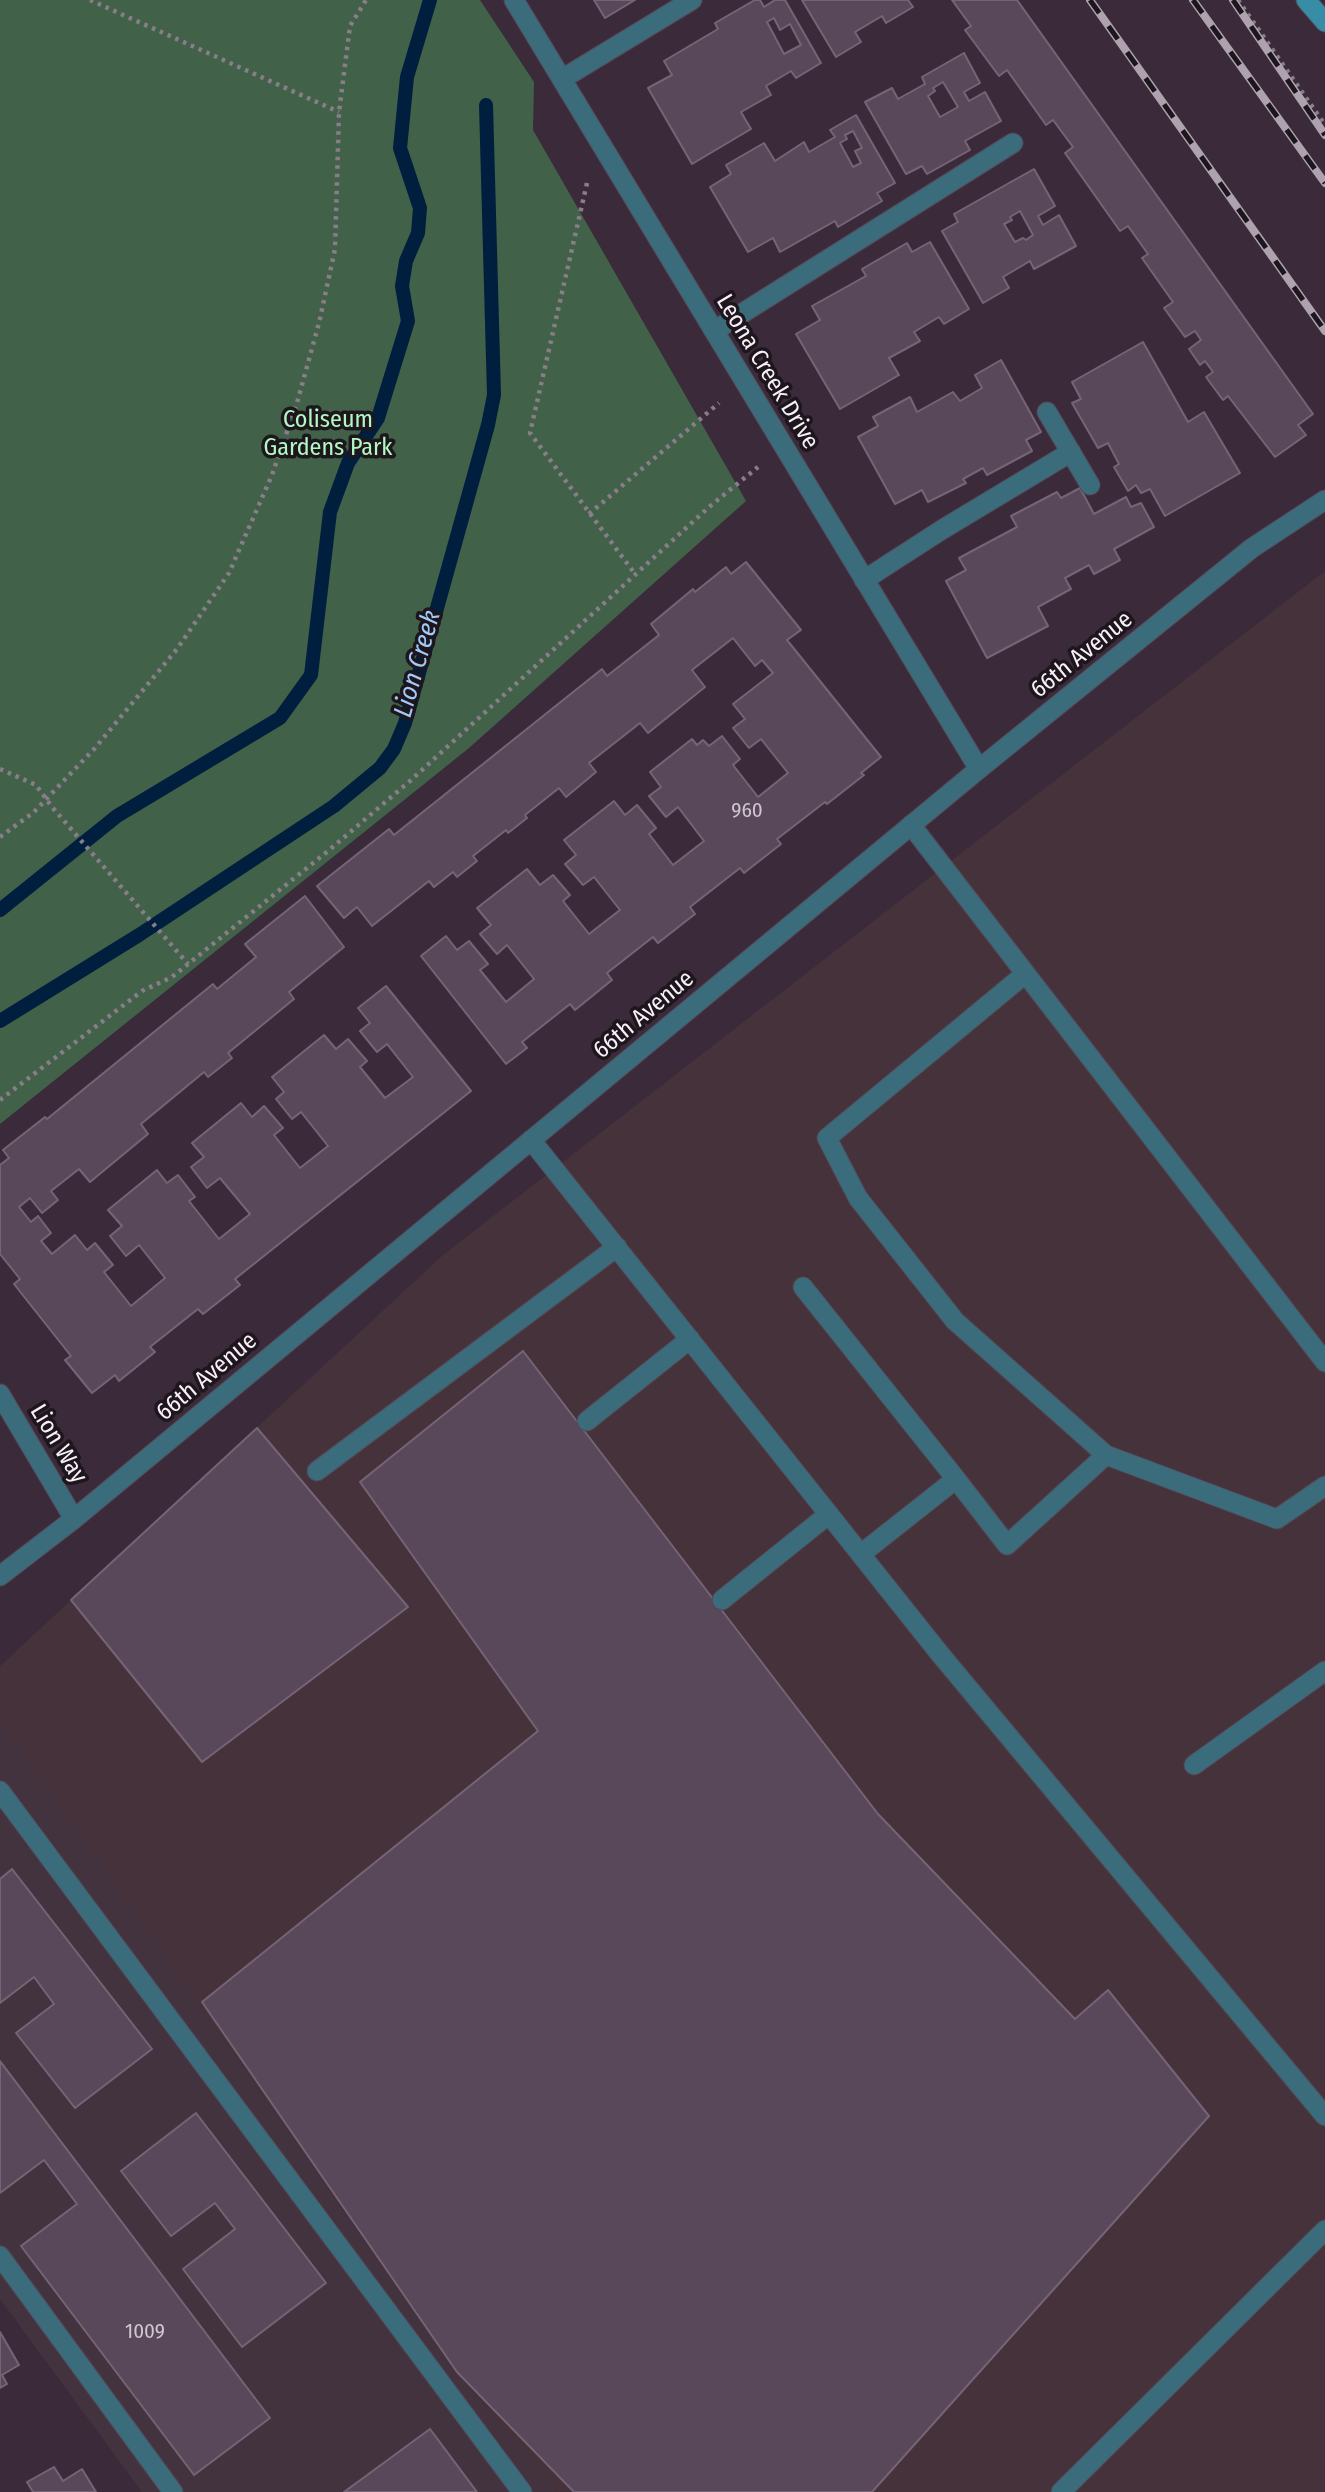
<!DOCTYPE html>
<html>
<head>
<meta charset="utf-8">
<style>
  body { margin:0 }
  canvas { display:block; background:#3a2a3a }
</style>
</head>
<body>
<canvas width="1325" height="2492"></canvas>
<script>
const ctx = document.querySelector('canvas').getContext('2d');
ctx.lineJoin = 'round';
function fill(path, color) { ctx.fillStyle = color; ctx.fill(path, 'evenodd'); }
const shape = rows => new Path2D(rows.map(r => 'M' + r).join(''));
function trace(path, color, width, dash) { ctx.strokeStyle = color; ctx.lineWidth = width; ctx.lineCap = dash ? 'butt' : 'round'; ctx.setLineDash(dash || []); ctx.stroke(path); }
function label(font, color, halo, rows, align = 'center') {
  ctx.font = font + ' "Fira Sans Condensed",sans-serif'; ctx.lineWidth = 7; ctx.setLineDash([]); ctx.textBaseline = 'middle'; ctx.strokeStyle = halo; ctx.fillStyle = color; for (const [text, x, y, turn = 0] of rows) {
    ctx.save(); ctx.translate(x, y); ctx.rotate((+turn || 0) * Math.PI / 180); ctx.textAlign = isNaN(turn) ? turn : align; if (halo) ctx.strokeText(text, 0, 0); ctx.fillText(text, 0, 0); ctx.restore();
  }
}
const industrial = shape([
  [1325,571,1325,2492,556,2492,457,2372,0,1722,0,1666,443,1255]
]);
const education = shape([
  [0,1722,457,2372,556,2492,142,2492,0,2299]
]);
const green = shape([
  [0,0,480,0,534,82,533,130,746,501,469,748,0,1124]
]);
const stream = shape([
  [0,910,117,816,280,718,311,675,330,512,348,463,378,418,408,321,402,286,406,261,418,233,420,208,400,148,407,77,430,0],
  [0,1021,139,935,334,806,380,768,394,749,405,723,488,425,494,395,486,105]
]);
const building = shape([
  [594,0,635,0,605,18,594,0],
  [755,0,760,0,764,7,775,0,785,0,821,63,796,78,791,71,766,86,771,95,741,112,751,129,692,164,648,88,672,75,664,61,718,29,715,23,755,0],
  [774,18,780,30,790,24,801,45,784,54,767,22,774,18],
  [802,0,908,0,913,7,886,23,882,16,855,32,861,42,836,57,802,0],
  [952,0,1017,0,1313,414,1298,425,1306,435,1275,457,1228,396,1223,400,1206,377,1213,372,1205,361,1200,365,1189,349,1201,340,1195,331,1185,337,1164,308,1173,302,1142,258,1148,254,1128,226,1120,231,1065,153,1073,147,1053,120,1046,125,1007,70,999,76,965,30,971,26,952,0],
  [964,53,980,83,964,92,969,101,985,92,1001,121,965,141,970,150,927,174,922,166,906,174,865,102,892,88,898,99,925,84,922,77,964,53],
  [943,82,958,107,940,117,928,96,935,91,933,88,943,82],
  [856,115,895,183,877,193,882,201,838,227,835,221,780,252,773,238,748,252,710,187,731,174,726,165,764,143,775,161,804,142,809,152,835,137,830,130,856,115],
  [853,131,862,148,855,151,861,163,853,167,840,143,847,139,845,135,853,131],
  [1034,169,1055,206,1038,216,1043,225,1059,215,1076,246,1034,269,1030,261,1003,277,1009,288,983,303,942,231,958,222,954,214,1034,169],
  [1020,211,1033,235,1026,240,1023,238,1015,242,1004,224,1012,220,1010,217,1020,211],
  [930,242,969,309,944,324,939,317,914,332,920,341,889,358,899,375,840,409,796,334,820,320,812,306,866,276,862,269,907,243,912,252,930,242],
  [1143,342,1188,422,1204,412,1240,473,1165,516,1150,489,1141,493,1136,485,1128,491,1114,467,1119,464,1108,443,1098,448,1072,403,1081,399,1072,382,1143,342],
  [1001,360,1041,432,1026,440,1032,451,987,475,983,468,963,479,966,483,928,502,922,490,895,504,858,437,878,426,873,417,910,397,917,412,953,392,960,401,982,388,975,375,1001,360],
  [1080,488,1094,514,1126,497,1131,507,1141,503,1154,527,1114,549,1120,560,1094,574,1089,565,1065,578,1071,589,1038,607,1048,626,987,658,946,581,966,570,959,558,1017,527,1011,516,1057,492,1061,498,1080,488],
  [746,562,801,630,787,640,881,757,861,773,864,775,827,804,825,802,777,839,781,844,744,873,740,868,690,907,695,914,658,943,653,937,607,973,612,980,575,1010,570,1004,522,1042,527,1048,506,1064,421,956,446,936,457,950,469,941,488,964,480,970,506,1002,534,979,507,945,497,954,480,934,491,925,477,908,527,869,540,885,553,875,570,895,563,901,589,934,620,910,594,877,583,885,565,864,576,855,564,840,614,801,625,815,637,805,656,828,649,834,673,865,704,841,678,807,666,817,649,796,661,787,650,772,692,739,697,745,703,740,709,746,722,736,740,759,733,765,758,797,788,773,761,739,749,748,733,728,745,719,733,704,773,673,762,660,755,666,733,638,692,670,705,687,648,733,640,723,589,763,596,772,566,797,559,788,525,815,527,818,508,833,506,830,473,856,477,861,457,877,453,872,434,887,429,881,372,926,357,907,344,918,317,886,389,829,394,835,602,669,607,676,659,635,651,624,693,589,695,592,726,567,731,574,746,562],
  [305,896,344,947,289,992,294,999,228,1053,232,1058,208,1077,204,1072,141,1124,148,1134,90,1182,79,1169,51,1191,58,1200,42,1213,30,1198,19,1207,31,1222,38,1216,51,1233,41,1241,52,1254,75,1235,87,1250,95,1243,113,1265,104,1272,131,1306,165,1278,139,1245,126,1256,110,1236,122,1226,108,1210,157,1170,167,1183,178,1175,195,1197,189,1201,219,1239,250,1214,220,1178,207,1188,191,1167,204,1157,192,1143,241,1103,252,1117,264,1106,283,1128,274,1135,300,1168,328,1146,301,1112,292,1119,276,1099,284,1092,272,1077,324,1035,336,1049,348,1039,367,1061,360,1067,385,1098,413,1077,387,1044,377,1052,360,1031,370,1023,358,1008,386,986,471,1091,235,1279,240,1285,203,1314,198,1309,150,1347,155,1352,119,1381,115,1375,92,1393,65,1360,71,1356,14,1284,20,1279,0,1254,0,1165,9,1158,3,1150,45,1117,47,1119,213,984,217,989,256,957,245,944,305,896],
  [523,1351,878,1814,1075,2019,1108,1990,1209,2116,872,2492,574,2492,457,2372,202,2002,538,1731,360,1482,523,1351],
  [257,1428,408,1607,202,1762,71,1600,257,1428],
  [12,1869,152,2049,75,2108,16,2033,54,2004,34,1977,0,2003,0,1879,12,1869],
  [0,2061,270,2418,194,2475,21,2246,77,2204,44,2160,0,2193,0,2061],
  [196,2113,326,2283,242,2347,183,2269,235,2229,215,2203,171,2236,121,2171,196,2113],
  [0,2332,19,2365,2,2375,7,2384,0,2388,0,2332],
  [430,2429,477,2492,344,2492,430,2429],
  [54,2467,63,2481,82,2469,96,2492,33,2492,27,2482,54,2467]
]);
const path = shape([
  [90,0,339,112],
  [1238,0,1325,125],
  [587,183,530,433,635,574],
  [589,514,719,403],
  [0,769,36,785,52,807,188,964],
  [0,837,34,812,95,748,177,649,229,573,272,475,297,403,319,323,335,249,339,112,350,26,366,0],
  [0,1100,142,991,172,977,328,851,410,781,709,507,758,467]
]);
const service = shape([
  [562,79,692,0],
  [714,331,1013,143],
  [1047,412,1090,485],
  [864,580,943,529,1071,452],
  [911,825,1325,1362],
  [1025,974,827,1138,858,1198,955,1321,1106,1455,1277,1519,1325,1486],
  [531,1140,940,1654,1325,2116],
  [803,1287,956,1479],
  [587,1421,690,1339],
  [317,1471,617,1247],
  [861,1554,956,1479,1007,1545,1106,1455],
  [722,1600,829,1514],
  [1194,1765,1325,1671],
  [0,1791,522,2492],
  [0,2256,173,2492],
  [1061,2492,1325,2230]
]);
const minor = shape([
  [514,0,979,769],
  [0,1394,74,1519]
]);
const tertiary = shape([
  [0,1576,74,1519,979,769,1252,548,1325,500]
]);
const secondary = shape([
  [1306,0,1325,22]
]);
const rail = shape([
  [1090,0,1325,331],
  [1193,0,1325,183],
  [1233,0,1325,135]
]);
const numberNames = [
  ["960",747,811],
  ["1009",145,2332]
];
const streetNames = [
  ["Leona Creek Drive",767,372,59],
  ["66th Avenue",1082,655,-39],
  ["66th Avenue",644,1015,-40],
  ["66th Avenue",207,1377,-40],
  ["Lion Way",58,1444,59]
];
const parkNames = [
  ["Coliseum",328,420],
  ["Gardens Park",328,448]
];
const waterNames = [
  ["Lion Creek",418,664,-74]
];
fill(industrial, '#45323a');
fill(education, '#43333e');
fill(green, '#416149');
trace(stream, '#001e3e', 14);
fill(building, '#594859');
trace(building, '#766476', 2);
trace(service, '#554655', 21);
trace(minor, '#554655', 21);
trace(tertiary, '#554655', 21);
trace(secondary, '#554655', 21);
trace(path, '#8a7d8a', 4.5, [3.5, 5]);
trace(service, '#3a6c7c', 19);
trace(minor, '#3a6c7c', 19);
trace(tertiary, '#3a6c7c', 19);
trace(secondary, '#378ca6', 19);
trace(rail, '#aea2ae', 8);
trace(rail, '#1d161d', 5, [16]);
label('21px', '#d1c5d1', null, numberNames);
label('24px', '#f9eff9', '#1d161d', streetNames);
label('24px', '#b2f8c2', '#1d161d', parkNames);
label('italic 26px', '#a1cafa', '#1d161d', waterNames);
</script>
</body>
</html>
